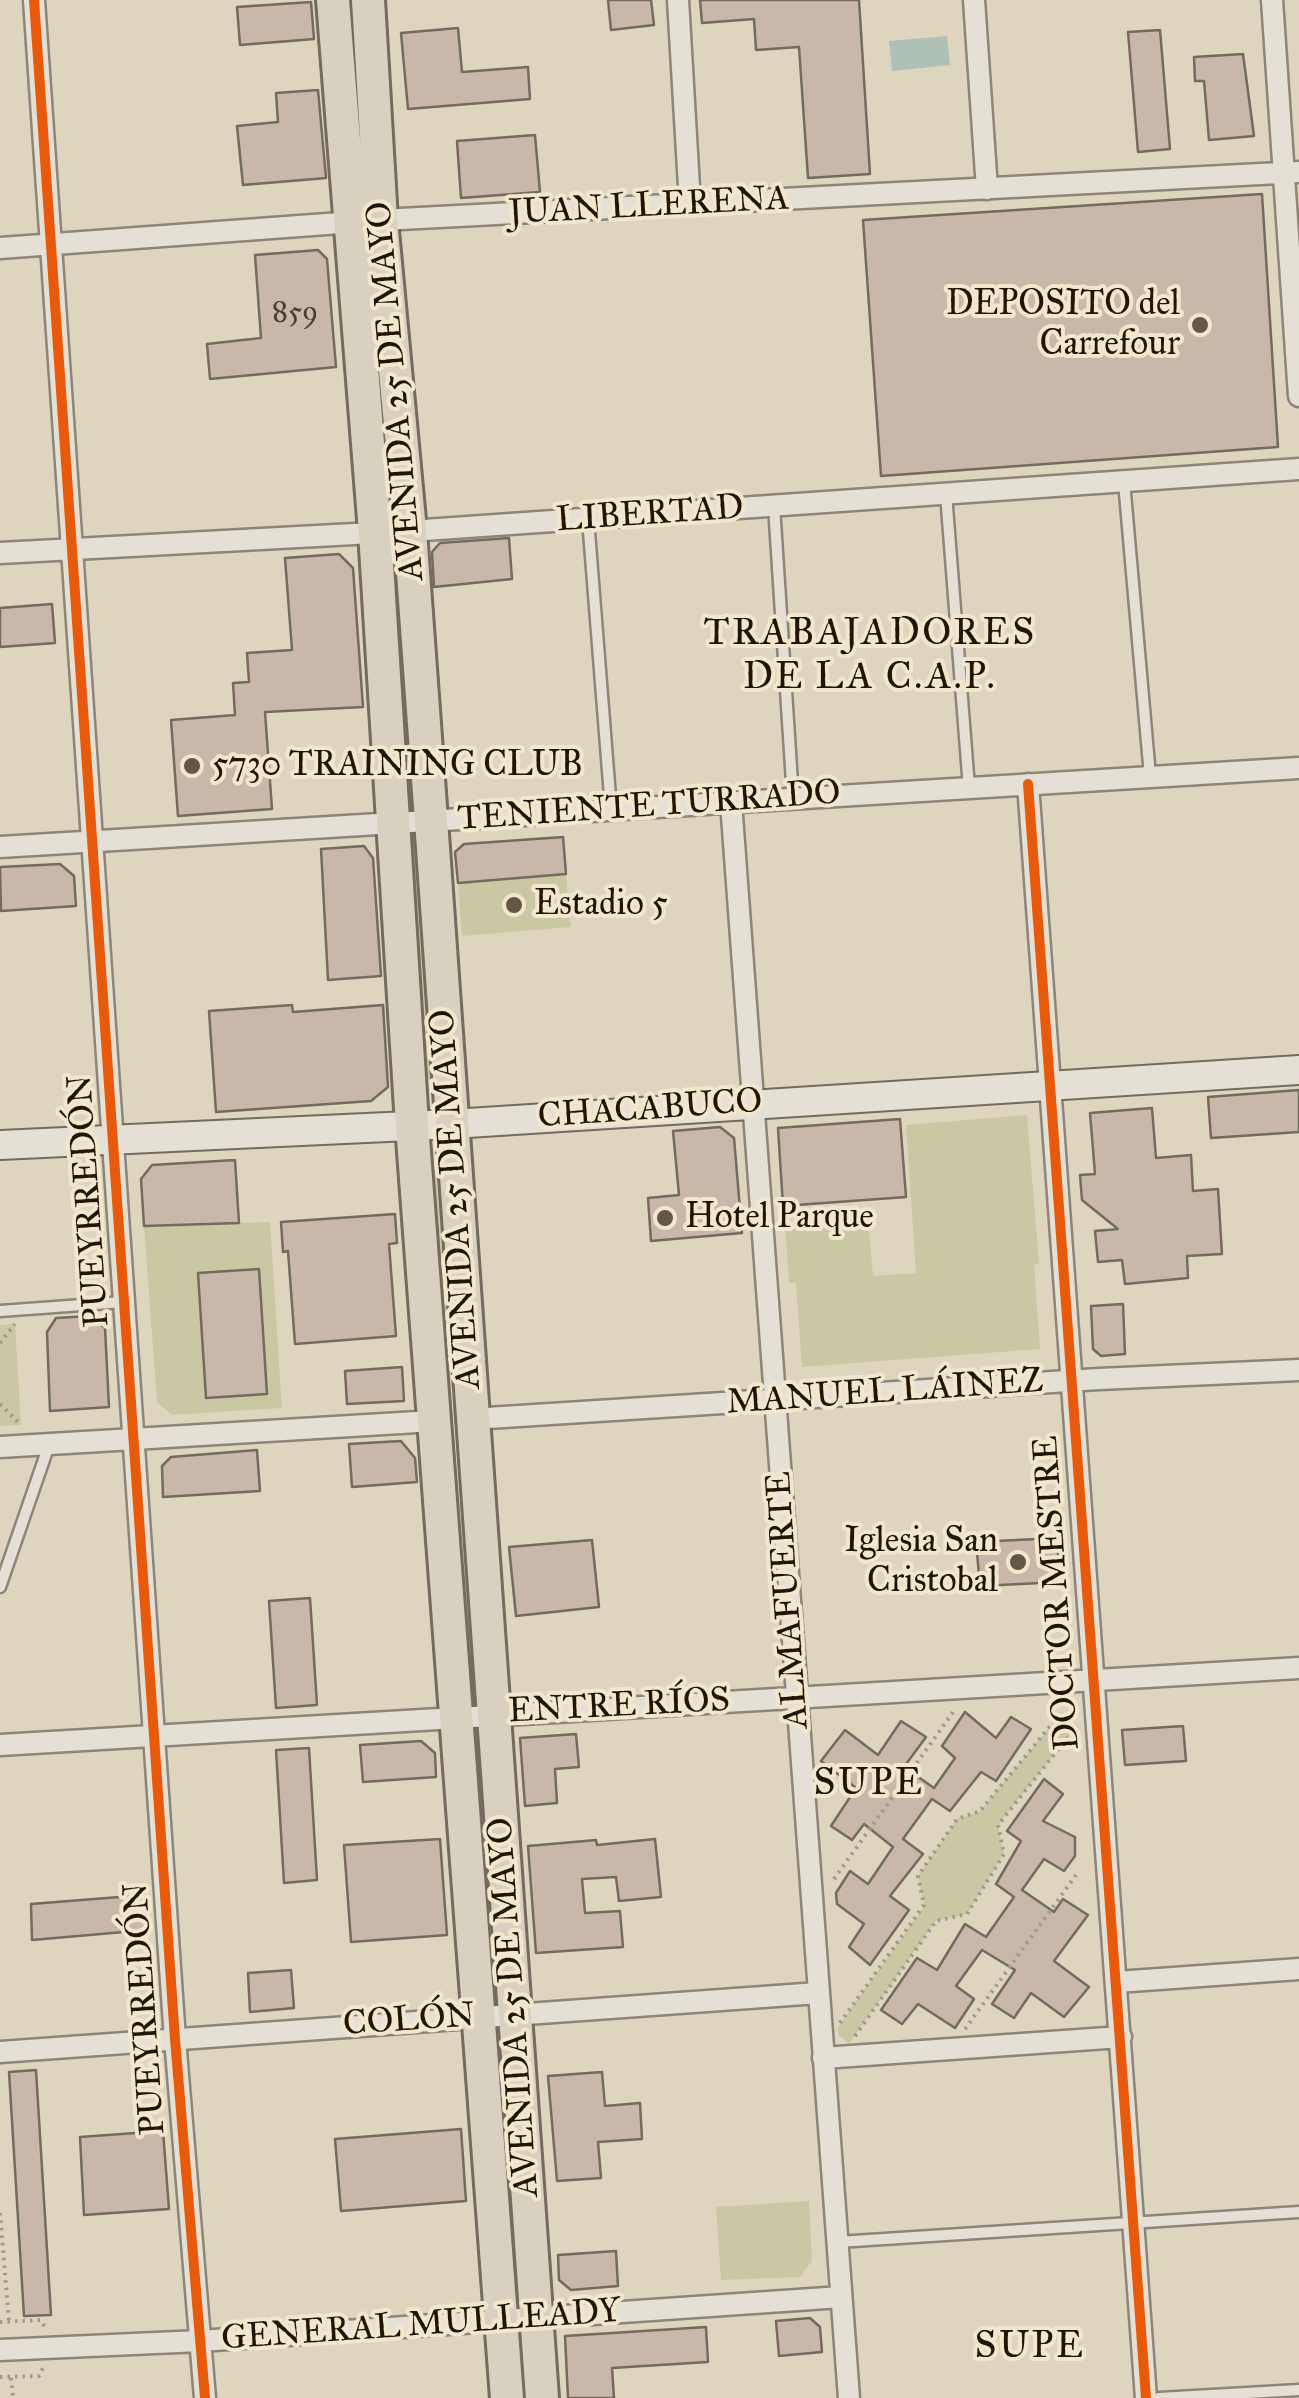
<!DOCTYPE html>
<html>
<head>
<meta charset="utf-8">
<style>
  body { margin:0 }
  canvas { display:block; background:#ded5bf }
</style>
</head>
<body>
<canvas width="1299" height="2398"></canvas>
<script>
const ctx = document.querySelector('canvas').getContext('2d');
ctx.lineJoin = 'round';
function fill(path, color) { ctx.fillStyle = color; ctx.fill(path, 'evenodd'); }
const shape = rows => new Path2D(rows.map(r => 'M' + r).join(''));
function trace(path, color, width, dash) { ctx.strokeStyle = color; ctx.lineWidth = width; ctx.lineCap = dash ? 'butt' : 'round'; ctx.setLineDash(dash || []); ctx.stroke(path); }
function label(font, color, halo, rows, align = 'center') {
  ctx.font = font + ' "IM FELL Great Primer",serif'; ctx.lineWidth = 8; ctx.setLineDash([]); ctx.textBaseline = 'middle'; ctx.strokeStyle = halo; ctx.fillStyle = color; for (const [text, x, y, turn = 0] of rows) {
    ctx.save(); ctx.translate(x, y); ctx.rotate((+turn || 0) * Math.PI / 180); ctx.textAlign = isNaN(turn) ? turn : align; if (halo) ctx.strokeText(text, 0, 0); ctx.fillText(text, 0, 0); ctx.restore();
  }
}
const green = shape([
  [417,866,432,1079,426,1080,411,867],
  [566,875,571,927,462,936,458,883],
  [1027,1115,1039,1264,1034,1265,1040,1349,802,1367,796,1283,789,1283,785,1225,868,1219,873,1276,916,1273,906,1125],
  [431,1162,437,1162,451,1375,446,1375],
  [270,1222,282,1408,172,1415,157,1402,144,1226],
  [15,1324,21,1425,0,1426,0,1325],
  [1062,1712,1077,1726,998,1825,1004,1854,967,1914,936,1921,849,2044,838,2034,838,2027,924,1906,918,1876,957,1819,980,1811],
  [809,2201,812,2261,800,2277,721,2280,716,2207]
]);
const water = shape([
  [947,36,950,65,892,71,889,41]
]);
const building = shape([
  [608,0,651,0,654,25,611,30,608,0],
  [700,0,859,0,870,174,808,178,799,47,756,50,754,19,702,23,700,0],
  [311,2,314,39,240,45,237,7,311,2],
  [458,28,462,72,528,67,530,99,408,109,401,33,458,28],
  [1160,30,1170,149,1138,152,1128,32,1160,30],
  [1243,54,1254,136,1209,140,1204,81,1195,81,1194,57,1243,54],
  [318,90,326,178,243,185,237,126,278,122,276,93,318,90],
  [535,135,540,192,461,198,457,141,535,135],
  [1262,194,1278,447,881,476,863,220,1262,194],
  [318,250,327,259,336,367,210,379,207,344,261,338,255,255,318,250],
  [509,538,512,579,434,587,432,552,440,543,509,538],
  [339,554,353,568,363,707,265,712,272,809,178,816,171,720,235,715,233,683,249,682,247,653,292,650,285,558,339,554],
  [52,604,55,643,0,647,0,608,52,604],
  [563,837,566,874,458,883,455,852,464,844,563,837],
  [364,846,373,858,381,976,328,980,321,849,364,846],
  [60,864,74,876,76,906,1,911,0,867,60,864],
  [292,1005,293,1012,383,1005,388,1087,371,1101,216,1112,209,1011,292,1005],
  [1299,1090,1299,1132,1211,1138,1208,1097,1299,1090],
  [1152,1108,1156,1158,1191,1155,1193,1191,1218,1189,1222,1254,1187,1256,1188,1278,1125,1284,1122,1260,1098,1262,1095,1231,1118,1229,1082,1200,1080,1175,1095,1174,1090,1113,1152,1108],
  [900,1119,906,1197,783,1206,778,1128,900,1119],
  [720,1127,734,1138,742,1233,651,1241,648,1198,679,1195,673,1131,720,1127],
  [235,1160,239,1223,144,1226,141,1179,152,1165,235,1160],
  [395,1214,397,1243,389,1244,396,1336,295,1344,288,1251,283,1252,281,1222,395,1214],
  [259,1269,267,1394,206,1398,198,1273,259,1269],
  [1123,1304,1125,1354,1101,1356,1093,1349,1091,1306,1123,1304],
  [91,1316,105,1328,109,1407,50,1411,47,1332,56,1318,91,1316],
  [402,1367,404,1401,347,1404,345,1371,402,1367],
  [401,1441,415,1458,417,1482,352,1487,349,1444,401,1441],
  [257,1450,260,1491,163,1497,162,1466,171,1457,257,1450],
  [1057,1538,1060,1582,980,1586,976,1542,1057,1538],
  [592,1540,599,1607,516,1616,509,1547,592,1540],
  [310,1598,317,1705,276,1708,269,1601,310,1598],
  [965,1712,996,1738,1011,1717,1031,1729,996,1781,981,1772,950,1811,932,1799,903,1839,923,1854,890,1896,909,1910,870,1965,849,1947,864,1924,837,1904,836,1893,850,1871,868,1884,893,1847,864,1824,852,1840,831,1826,856,1788,821,1761,845,1730,878,1755,901,1721,926,1737,904,1767,934,1788,955,1758,942,1746,965,1712],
  [1183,1726,1186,1761,1125,1765,1122,1730,1183,1726],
  [576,1734,579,1767,555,1769,557,1803,525,1806,520,1738,576,1734],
  [421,1741,435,1753,436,1777,363,1782,360,1745,421,1741],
  [309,1748,317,1880,284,1883,276,1750,309,1748],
  [1044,1779,1063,1794,1043,1821,1075,1837,1075,1856,1064,1871,1044,1859,1022,1890,1054,1912,1063,1899,1088,1915,1054,1961,1089,1987,1064,2017,1031,1993,1014,2018,992,2004,1015,1970,982,1950,956,1986,974,1999,955,2028,918,2004,902,2024,881,2010,917,1958,937,1970,965,1924,986,1937,1014,1897,996,1884,1021,1841,1007,1831,1044,1779],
  [440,1839,447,1935,351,1942,344,1845,440,1839],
  [655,1839,661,1897,619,1901,616,1877,582,1879,585,1913,620,1911,623,1947,536,1953,528,1846,596,1840,597,1845,655,1839],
  [145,1895,147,1930,32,1940,31,1904,145,1895],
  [291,1970,294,2008,250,2012,248,1973,291,1970],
  [36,2070,51,2315,24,2316,9,2072,36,2070],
  [602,2072,605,2106,640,2103,642,2139,598,2142,601,2178,557,2181,548,2076,602,2072],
  [461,2129,466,2201,341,2211,335,2139,461,2129],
  [163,2131,169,2209,84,2215,80,2137,163,2131],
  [616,2251,618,2286,571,2290,559,2280,558,2255,616,2251],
  [810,2318,820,2327,822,2352,779,2356,776,2321,810,2318],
  [706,2327,708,2362,612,2368,614,2398,568,2398,565,2336,706,2327]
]);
const path = shape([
  [0,1343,15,1324],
  [0,1404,21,1425],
  [834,1879,956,1708],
  [840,2023,924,1905,918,1876,957,1819,980,1811,1062,1712],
  [965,2029,1076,1875],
  [855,2036,936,1921,967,1914,1004,1854,998,1825,1077,1726],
  [0,2213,9,2322],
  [0,2322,40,2320,45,2327],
  [0,2377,39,2376,44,2366],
  [11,2378,13,2398]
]);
const lane = shape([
  [1124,482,1150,776],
  [946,494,969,788],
  [774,506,793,798],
  [588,519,611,809],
  [0,1311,123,1302],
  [0,1587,49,1445],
  [838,2242,1299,2212],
  [1159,2398,1299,2390]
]);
const street = shape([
  [34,0,175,2039,205,2398],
  [678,0,690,204],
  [974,0,987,189],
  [1272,0,1299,396],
  [0,248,381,220,1299,172],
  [0,553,410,531,1299,469],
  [1028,784,1146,2398],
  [731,802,849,2398],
  [0,847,1299,768],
  [472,1419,1099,1379,1299,1370],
  [0,1447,434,1421],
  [0,1745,1299,1668],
  [1117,1982,1299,1969],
  [0,2052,818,1993],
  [823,2058,1121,2037],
  [0,2350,200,2341,841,2297]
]);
const secondary = shape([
  [0,1145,452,1124,1299,1070]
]);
const primary = shape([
  [333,0,375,532,412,1125,507,2398],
  [368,0,381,220,410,531,431,820,542,2398]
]);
const cycleway = shape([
  [34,0,175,2039,205,2398],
  [1028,784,1146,2398]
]);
const markers = [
  [1200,325,10,"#635847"],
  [192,766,10,"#635847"],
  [514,905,10,"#635847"],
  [665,1218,10,"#635847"],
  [1018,1562,10,"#635847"]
];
const numberNames = [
  ["859",295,314]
];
const streetNames = [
  ["JUAN LLERENA",649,207,-3],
  ["AVENIDA 25 DE MAYO",397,391,-95],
  ["LIBERTAD",650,515,-4],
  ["TENIENTE TURRADO",649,807,-4],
  ["CHACABUCO",650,1110,-4],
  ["AVENIDA 25 DE MAYO",457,1199,-94],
  ["PUEYRREDÓN",90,1201,-94],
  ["MANUEL LÁINEZ",885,1393,-4],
  ["DOCTOR MESTRE",1058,1593,-94],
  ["ALMAFUERTE",789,1600,-94],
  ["ENTRE RÍOS",619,1707,-3],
  ["AVENIDA 25 DE MAYO",515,2007,-94],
  ["PUEYRREDÓN",146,2009,-94],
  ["COLÓN",409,2021,-4],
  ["GENERAL MULLEADY",421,2326,-4]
];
const poiNames = [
  ["DEPOSITO del",1180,305,"right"],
  ["Carrefour",1180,345,"right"],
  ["5730 TRAINING CLUB",212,766],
  ["Estadio 5",534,905],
  ["Hotel Parque",685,1218],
  ["Iglesia San",998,1542,"right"],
  ["Cristobal",998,1582,"right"]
];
const neighbourhoodNames = [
  ["TRABAJADORES",870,635],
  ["DE LA C.A.P.",870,679],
  ["SUPE",869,1785],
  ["SUPE",1030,2348]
];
fill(green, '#cac8a2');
fill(water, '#afc1b7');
fill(building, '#c9b8aa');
trace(building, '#726b5e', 2.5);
trace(lane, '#8c8578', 15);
trace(street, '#8c8578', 25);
trace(secondary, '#726b5e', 32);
trace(primary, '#726b5e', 38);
trace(path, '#9f9a90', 4, [2.5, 5]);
trace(lane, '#e5e0d5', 10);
trace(street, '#e5e0d5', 20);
trace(secondary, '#e5e0d5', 28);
trace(primary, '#d9d1c0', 32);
trace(cycleway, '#e8590c', 10);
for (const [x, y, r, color] of markers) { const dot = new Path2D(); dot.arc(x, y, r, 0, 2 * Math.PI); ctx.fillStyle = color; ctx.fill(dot); trace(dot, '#f2e7cd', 4); }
label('30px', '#4b3e30', null, numberNames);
label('35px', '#211507', '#f2e7cd', streetNames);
label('35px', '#211507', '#f2e7cd', poiNames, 'left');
ctx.letterSpacing = '2.5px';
label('38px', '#211507', '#f2e7cd', neighbourhoodNames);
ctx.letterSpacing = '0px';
</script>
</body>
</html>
